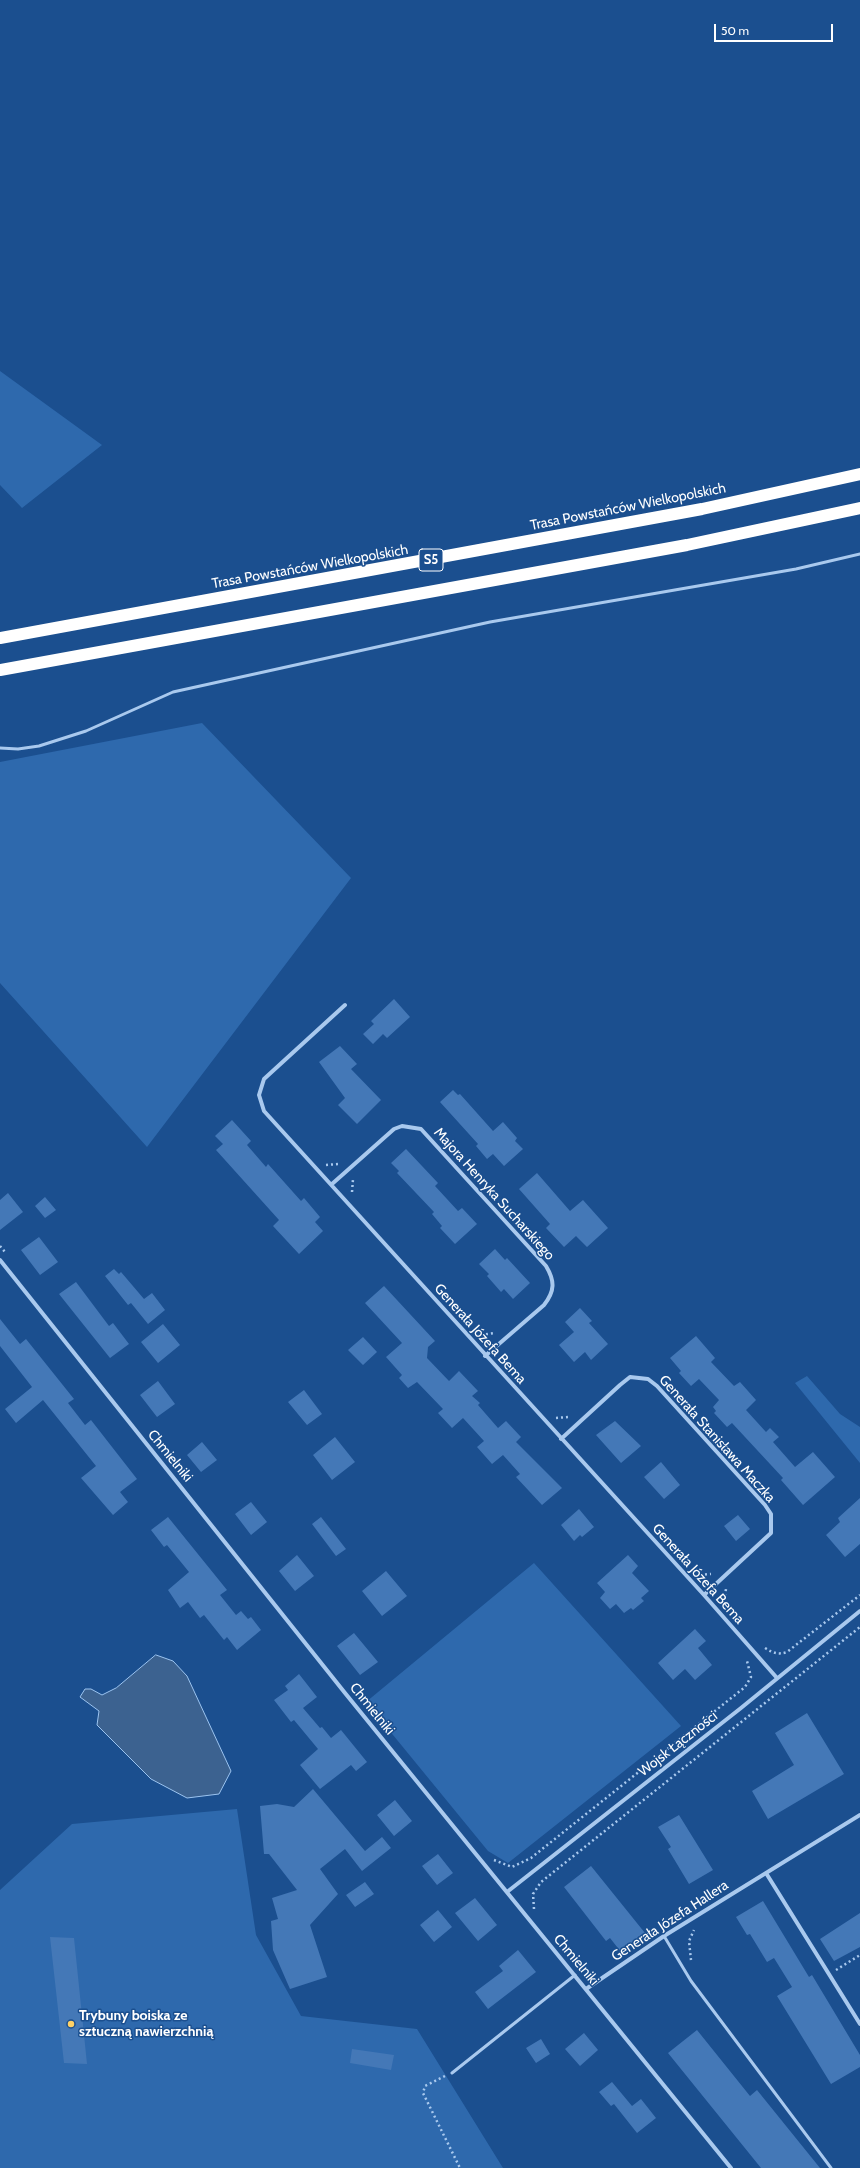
<!DOCTYPE html>
<html>
<head>
<meta charset="utf-8">
<style>
	body { margin:0 }
	#map { position:relative; width:860px; height:2168px; overflow:hidden; background:#1b4f8f; font-family:Cabin,sans-serif }
	canvas { display:block }
	.scale { position:absolute; left:714px; top:24px; width:119px; height:18px; box-sizing:border-box; border:2px solid #fff; border-top:0; padding-left:5px; font-size:12px; line-height:14px; white-space:nowrap; color:#fff; -webkit-text-stroke:3px #1b4f8f; paint-order:stroke }
</style>
</head>
<body>
<div id="map">
<canvas width="860" height="2168"></canvas>
<div class="scale">50 m</div>
</div>
<script>
const ctx = document.querySelector('canvas').getContext('2d');
ctx.lineJoin = 'round';
function paint(path, color) { ctx.fillStyle = color; ctx.fill(path, 'evenodd'); }
function stroke(path, color, width, dash) { ctx.strokeStyle = color; ctx.lineWidth = width; ctx.lineCap = dash ? 'butt' : 'round'; ctx.setLineDash(dash || []); ctx.stroke(path); }
function write(font, color, halo, rows, align = 'center') {
  ctx.font = font + ' Cabin,sans-serif'; ctx.lineWidth = 3; ctx.setLineDash([]); ctx.textBaseline = 'middle'; ctx.strokeStyle = halo; ctx.fillStyle = color; for (const [text, x, y, turn = 0] of rows) {
    ctx.save(); ctx.translate(x, y); ctx.rotate((+turn || 0) * Math.PI / 180); ctx.textAlign = isNaN(turn) ? turn : align; if (halo) ctx.strokeText(text, 0, 0); ctx.fillText(text, 0, 0); ctx.restore();
  }
}
paint(new Path2D(`
	M0,371L102,445L22,508L0,485Z
	M202,723L351,878L147,1147L0,983V762Z
	M807,1376L840,1414L860,1427V1463L795,1383Z
	M534,1563L681,1726L508,1863L488,1851L366,1702Z
	M237,1809L256,1935L301,2016L417,2029L503,2168H0V1890L72,1824Z`), '#2e69ad');
const water = new Path2D(`
	M156,1655L173,1661L187,1676L231,1771L219,1794L187,1798L151,1779L97,1725L99,1711L80,1697L85,1689H91L102,1695L116,1688Z`);
paint(water, '#3c6290');
stroke(water, '#9cc4f0', 1);
paint(new Path2D(`
	M394,999L410,1017L387,1038L383,1034L373,1044L363,1034L374,1024L371,1021Z
	M340,1046L357,1064L351,1069L381,1100L357,1124L338,1105L345,1098L319,1062Z
	M453,1090L458,1095L460,1094L493,1131L503,1122L517,1138L515,1141L523,1149L504,1166L493,1154L487,1159L476,1146L478,1144L440,1102Z
	M232,1120L251,1141L247,1145L266,1167L268,1164L301,1201L304,1198L320,1217L315,1222L323,1231L299,1254L273,1226L279,1220L216,1150L223,1144L215,1136Z
	M406,1149L438,1183L435,1186L458,1211L462,1208L477,1224L455,1244L440,1228L442,1226L432,1214L434,1212L397,1173L399,1171L391,1163Z
	M537,1173L570,1211L583,1200L608,1228L587,1247L576,1236L564,1247L546,1228L550,1224L519,1189Z
	M8,1193L23,1212L0,1230V1200Z
	M45,1197L56,1210L45,1218L35,1206Z
	M39,1237L58,1262L40,1275L21,1250Z
	M495,1249L505,1260L507,1258L530,1283L513,1299L504,1289L501,1292L487,1276L489,1274L479,1264Z
	M114,1269L119,1274L121,1272L144,1299L152,1293L165,1310L148,1324L131,1303L128,1305L105,1276Z
	M76,1282L109,1326L113,1323L129,1344L110,1358L59,1294Z
	M384,1286L435,1341L428,1347L427,1358L449,1381L459,1371L478,1391L472,1396L480,1403L478,1405L498,1428L506,1421L521,1437L516,1442L562,1488L542,1505L516,1477L520,1474L503,1455L492,1464L477,1447L484,1441L463,1418L452,1428L438,1413L443,1409L417,1382L408,1388L399,1378L402,1375L386,1357L402,1343L365,1303Z
	M580,1308L592,1321L589,1323L608,1344L591,1360L585,1352L574,1362L559,1345L574,1332L565,1322Z
	M0,1319L20,1344L26,1339L74,1399L68,1403L85,1425L91,1420L137,1479L120,1492L128,1502L113,1515L81,1478L96,1466L43,1400L16,1423L5,1409L32,1387L0,1346Z
	M163,1324L180,1345L158,1363L141,1342Z
	M696,1336L715,1358L711,1362L734,1386L740,1382L756,1400L746,1410L766,1432L770,1428L779,1437L773,1442L795,1467L813,1452L835,1477L803,1505L781,1480L783,1478L732,1423L727,1427L714,1413L716,1411L713,1407L719,1400L699,1379L691,1386L679,1373L681,1371L670,1358Z
	M363,1337L377,1352L363,1365L348,1350Z
	M158,1381L175,1404L157,1417L140,1395Z
	M304,1390L322,1414L307,1425L288,1402Z
	M615,1421L641,1446L621,1463L596,1435Z
	M335,1437L355,1462L332,1480L313,1455Z
	M202,1442L217,1460L201,1472L187,1455Z
	M661,1462L680,1485L664,1499L644,1477Z
	M860,1498V1544L845,1557L826,1535L840,1522L838,1518Z
	M251,1502L267,1522L251,1535L235,1514Z
	M579,1509L594,1527L582,1537L580,1535L574,1541L561,1525Z
	M738,1515L750,1529L736,1541L724,1526Z
	M168,1517L227,1590L220,1595L236,1615L241,1611L248,1619L251,1617L261,1630L237,1650L227,1637L224,1640L204,1615L200,1618L188,1602L180,1608L168,1590L189,1572L167,1545L164,1547L151,1530Z
	M321,1517L346,1549L336,1556L312,1524Z
	M297,1555L314,1576L295,1591L279,1571Z
	M628,1555L638,1566L632,1573L649,1591L641,1598L644,1601L633,1610L631,1608L624,1613L616,1604L610,1609L600,1598L605,1592L597,1583Z
	M386,1571L407,1596L382,1616L362,1591Z
	M695,1629L706,1641L698,1648L712,1665L695,1680L685,1669L673,1680L658,1663Z
	M354,1633L378,1662L360,1675L337,1646Z
	M299,1674L317,1697L303,1708L320,1728L322,1727L331,1738L341,1730L367,1762L356,1771L351,1765L320,1789L300,1765L318,1749L294,1720L291,1722L274,1700L288,1690L285,1686Z
	M807,1713L844,1774L768,1819L752,1791L794,1765L775,1733Z
	M313,1789L365,1851L382,1837L391,1848L362,1871L345,1849L320,1869L338,1894L310,1925L327,1977L290,1989L273,1950L271,1921L278,1919L272,1898L297,1890L269,1854H264L260,1806L277,1804L294,1807Z
	M395,1800L412,1821L394,1836L377,1815Z
	M679,1815L713,1870L689,1884L668,1849L671,1847L658,1827Z
	M438,1854L453,1873L437,1885L422,1866Z
	M591,1866L645,1933L621,1952L610,1938L606,1941L564,1887Z
	M365,1882L374,1894L355,1907L346,1895Z
	M475,1898L497,1925L478,1941L455,1913Z
	M763,1901L809,1977L812,1975L860,2055V2067L831,2084L777,1996L792,1987L774,1958L767,1962L750,1934L747,1935L736,1917Z
	M438,1910L452,1927L434,1942L420,1925Z
	M860,1913V1947L834,1961L820,1939Z
	M50,1937L74,1938L87,2064L64,2063Z
	M518,1950L536,1972L488,2009L475,1992L503,1971L499,1966Z
	M697,2030L750,2096L757,2090L820,2168H761L668,2053Z
	M584,2033L598,2050L580,2066L565,2049Z
	M541,2039L550,2054L536,2063L526,2048Z
	M352,2049L394,2055L391,2070L350,2063Z
	M612,2082L632,2106L641,2099L656,2118L637,2133L614,2104L611,2106L599,2092Z`), '#4478b7');
stroke(new Path2D(`
	M326,1165L339,1164
	M352,1192L353,1179
	M0,1246L5,1252
	M481,1335L495,1333
	M556,1418L569,1417
	M700,1575L711,1574
	M724,1601L726,1589
	M765,1648C773,1653 778,1655 787,1652L860,1595
	M494,1860L512,1867L531,1858L745,1687L751,1677L747,1661
	M534,1909L533,1894L541,1882L860,1627
	M691,1960L689,1941L694,1930
	M836,1970L860,1955
	M445,2076L425,2086L423,2093L460,2168`), '#a9c9ee', 2.5, [2, 3]);
stroke(new Path2D(`
	M0,748L18,749L39,746L86,731L173,692L490,622L796,569L860,554
	M664,1936L691,1981L831,2168
	M452,2073L575,1975`), '#a9c9ee', 3);
stroke(new Path2D(`
	M345,1005L264,1079L259,1095L264,1111L704,1595L777,1678
	M332,1184L394,1129L402,1126L421,1129L546,1266C555,1281 555,1291 544,1305L485,1356
	M0,1260L345,1693L731,2168
	M561,1439L620,1385L630,1377L648,1379L657,1386L765,1505L771,1514V1533L704,1595
	M766,1873L860,2024
	M507,1892L741,1708L860,1611
	M586,1989L664,1936L860,1815`), '#a9c9ee', 4);
stroke(new Path2D(`
	M0,638L702,509L860,474
	M0,670L687,545L860,508`), '#fff', 12);
for (const [x, y, r, color] of [
	[71,2024,4,"#ffd166"]
]) { const dot = new Path2D(); dot.arc(x, y, r, 0, 2 * Math.PI); ctx.fillStyle = color; ctx.fill(dot); stroke(dot, '#1b4f8f', 1.5); }
for (const [x, y, w] of [
	[431,560,24]
]) { const box = new Path2D(); box.roundRect(x - w / 2, y - 11, w, 22, 3); ctx.fillStyle = '#1b4f8f'; ctx.fill(box); stroke(box, '#fff', 1); }
write('bold 13px', '#fff', null, [
	["S5",431,560]
]);
write('14px', '#fff', '#1b4f8f', [
	["Trasa Powstańców Wielkopolskich",628,507,-11],
	["Trasa Powstańców Wielkopolskich",310,567,-10],
	["Majora Henryka Sucharskiego",494,1194,48],
	["Generała Józefa Bema",480,1334,48],
	["Generała Stanisława Maczka",717,1439,48],
	["Chmielniki",170,1456,51],
	["Generała Józefa Bema",698,1574,48],
	["Chmielniki",372,1709,51],
	["Wojsk Łączności",678,1744,-38],
	["Generała Józefa Hallera",670,1921,-33],
	["Chmielniki",576,1960,50]
]);
write('bold 14px', '#fff', '#1b4f8f', [
	["Trybuny boiska ze",79,2016],
	["sztuczną nawierzchnią",79,2032]
], 'left');
</script>
</body>
</html>
